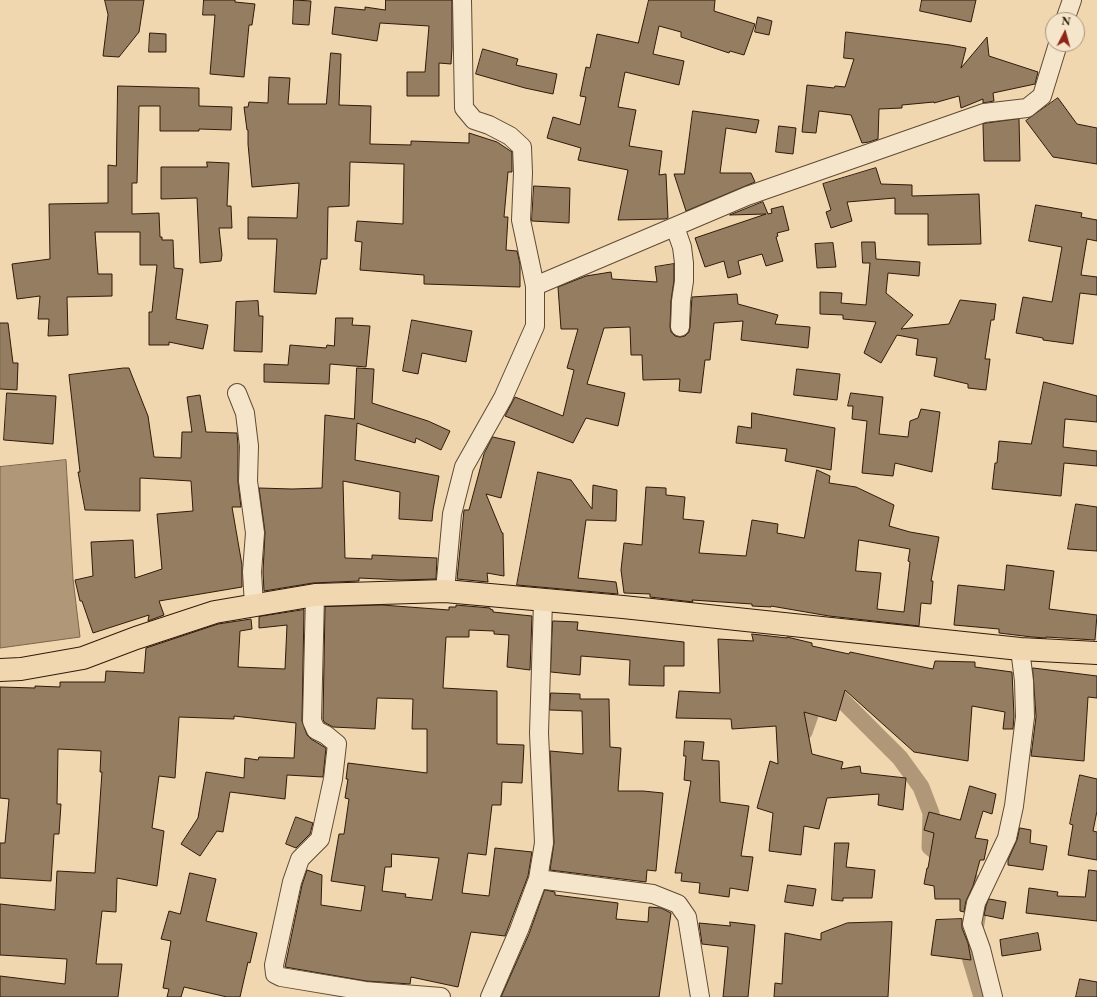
<!DOCTYPE html>
<html>
<head>
<meta charset="utf-8">
<style>
	body { margin:0 }
	#map { position:relative; width:1097px; height:997px; overflow:hidden; background:#f0d7af; font-family:"EB Garamond",serif }
	canvas { display:block }
	.north { position:absolute; left:1045px; top:12px; width:40px; height:40px; box-sizing:border-box; background:#f5e5cb; border:1px solid #a6947e; border-radius:50%; rotate:6deg; font-size:11px; font-weight:700; line-height:16px; text-align:center; color:#301b0b }
	.north::after { content:''; display:block; margin:auto; width:14px; height:18px; background:#8f2418; clip-path:polygon(50% 0,100% 100%,50% 72%,0 100%) }
</style>
</head>
<body>
<div id="map">
<canvas width="1097" height="997"></canvas>
<div class="north">N</div>
</div>
<script>
const ctx = document.querySelector('canvas').getContext('2d');
ctx.lineJoin = 'round';
function paint(path, color) { ctx.fillStyle = color; ctx.fill(path, 'evenodd'); }
function stroke(path, color, width, dash) { ctx.strokeStyle = color; ctx.lineWidth = width; ctx.lineCap = dash ? 'butt' : 'round'; ctx.setLineDash(dash || []); ctx.stroke(path); }
const water = new Path2D(`
	M66,460L73,579L80,637L0,648V467Z`);
paint(water, '#af9777');
stroke(water, '#7c654c', 1);
stroke(new Path2D(`
	M789,728L804,732L819,690L840,698L900,758L921,787L931,813L930,847L982,890L970,957L982,997`), '#af9777', 17);
const building = new Path2D(`
	M105,0H144L139,32L119,57L103,56L108,15Z
	M204,0H235V2L255,4L252,25H249L244,77L210,74L215,15H203Z
	M294,0L311,1L309,25L293,24Z
	M386,0H452V48L451,64L439,63V96H407V72H425L429,26L380,23L377,41L332,34L335,7L365,10V7L385,10Z
	M649,0H715L714,11L755,24L744,55L730,51L729,53L681,37V32L659,26L653,54L684,61L679,85L625,72L618,107L636,110L629,146L662,151L659,175L666,174L668,218L665,219L618,220L628,170L578,160L581,148L547,138L553,117L580,125L586,97L580,96L586,67L590,68L597,34L638,43Z
	M922,0H976L971,22L920,11Z
	M758,17L772,21L769,35L755,32Z
	M846,32L950,45L966,48L961,68L987,37L989,56L1038,72L1035,84L993,93L994,101L983,103V99L961,108L959,96L934,103V102L902,105V108L879,109L878,139L869,142L862,143L851,115L819,111L816,133L802,132L807,85L834,88L835,86L845,87L854,59L844,58Z
	M150,33L166,34V52H149Z
	M483,49L518,59L516,65L557,74L553,94L525,88L476,74Z
	M331,53L341,54L339,105L371,106L370,144L411,145V141L469,143V133L497,142L512,152V172H508L504,217H508L506,250L517,251L520,264V287L424,284V275L360,270L362,242L355,241L357,221L403,224L404,164L350,162L349,206L328,207L327,259H321L316,294L274,292L277,239H248V217L297,218L299,183L252,187L248,144V130H247L244,107H248L249,102L268,103L269,77L290,78L288,104H326Z
	M118,86L199,88V106L232,107L231,130L199,129V131H160V106H139L137,183H132V214L159,213L160,237H162V240H173L174,268L183,269L176,319L208,325L203,349L169,342V345H149V312H152L157,265H140V232H95L98,274H112V296L67,297L68,335L48,336L49,319H38L40,296L17,299L12,264L50,259L49,204L108,203V165L116,166Z
	M1058,98L1077,124L1097,128V164L1053,157L1026,121Z
	M693,111L759,120L756,133L726,128L720,173H751L755,182L686,211L674,174H684Z
	M1019,119L1020,161H984L983,124Z
	M779,126L796,128L793,154L776,152Z
	M207,162L229,163L227,206H231L232,228H219L222,255L221,261L200,263L197,198L161,199V167H207Z
	M876,168L881,184L912,185V196L979,194L981,244L928,245V214H895V198L847,202L852,221L831,228L826,212L831,210L823,184Z
	M534,186L570,188L569,223L532,221Z
	M763,202L768,214L772,213L771,209L783,206L789,230L777,233L778,236L776,237L783,261L766,266L762,254L738,261L741,274L728,278L724,261L705,267L695,238L766,214L730,215Z
	M1036,205L1082,213L1081,217L1097,220V241L1087,239L1081,275L1097,277V295L1080,293L1073,344L1043,340V338L1016,333L1023,297L1052,302L1062,247L1029,241Z
	M862,242H875L876,259L920,262L919,276L888,273L886,293L913,315L901,329L949,324L960,300L996,304L994,320H991L985,359H990L986,390L968,388V384L934,376L937,358L916,355L918,339L897,335L881,363L864,353L876,322L843,319V315L820,314V292L842,293L841,303L866,305L870,263H863Z
	M833,243L836,267L817,268L815,244Z
	M674,264V280L671,301L670,327L671,332L675,336L680,337L685,336L689,332L690,327L692,297L737,294L738,304L778,315L775,324L810,327L808,348L741,340L743,321L714,323L710,360H705L701,393L679,391L680,379L643,380L642,355H631L630,327L604,328L587,384L625,393L618,426L586,418L573,443L505,416L515,397L563,416L574,370L567,368L578,329H561L558,287L586,276L611,272L612,279L657,282L655,267Z
	M258,301L259,316H263L262,352L234,351L236,302Z
	M336,318H353L352,325L370,326L366,367L330,364L329,384L264,382V364L288,365L290,345L326,348L327,345L334,346Z
	M412,320L472,331L466,362L422,353L418,374L403,371Z
	M0,323H8L13,363H18L17,390L0,389Z
	M124,368H129L148,416L154,457L181,458L182,432H192L187,397L200,395L206,432L237,433L238,446V482L241,507H232L242,565V587L159,601L164,615L148,621L149,615L93,633L82,601H80L75,580L93,576L91,542L133,540L135,578L162,569L157,514L193,511L191,481L140,478V511L85,510L78,472H80L69,375Z
	M357,368L374,369L372,403L428,421L450,431L441,450L416,438L415,443L357,423L355,460L439,476L433,510L432,521L399,519L400,492L343,481L345,558L372,559V555L437,558L436,579L401,580L359,578V581L313,583L264,591L263,572L265,532L259,488L292,489L322,488L325,415L354,419Z
	M797,369L840,374L837,400L794,395Z
	M1044,382L1097,396V422L1065,419L1063,447L1097,451V466L1064,463L1061,496L992,489L995,463H997L999,441L1031,444Z
	M7,393L56,396L53,444L4,440Z
	M851,393L883,397L879,434L908,437L910,421L918,418L921,409L940,412L932,472L895,463L893,476L862,473L867,421L852,419L853,406H848Z
	M752,413L835,428L831,470L785,461L787,449L736,443L738,426L751,428Z
	M493,437L515,442L501,498L486,494L502,533H503L504,576L487,573L488,582L457,579L464,510H469L484,454Z
	M817,470L830,476L829,483L856,487L894,505L889,526L910,532L939,537L931,581H933L931,604L921,603L919,626L829,616L771,606V607L752,606V604L692,600L693,602L650,597V594L624,593L621,570L624,543L642,545L646,487L666,488V495L685,497L683,519L704,521L699,553L746,556L752,520L778,524L777,533L804,538ZM859,540L910,549L908,561L910,562L904,612L877,609L881,573L856,571Z
	M538,472L571,480L592,509L593,485L617,490L616,521L586,520L578,578L616,582L618,594L517,585Z
	M1076,504L1097,507V551L1068,549Z
	M1007,565L1054,571L1049,609L1097,615L1095,640L1046,637V638L1032,637L999,633V629L954,625L958,585L1004,590Z
	M382,605L449,610V607H456V605L490,608V609L493,610V612L532,616L530,670L507,667L509,635L494,634V631L469,630V637H446L443,688L497,691V744L524,745L522,783L502,782L501,805H492L486,855L468,853L462,893L489,896L495,848L532,852L528,876L505,936L471,932L458,987L411,977L410,984L366,981L285,967L302,885L307,870L322,875L321,905L361,911L365,886L331,881L339,834H344L349,799L345,798L348,779H346L348,763L427,773V729H412L413,699L377,698L375,729L333,727L324,722L323,719L325,607ZM392,854L439,858L432,900L405,897L406,894L382,891L385,867H391Z
	M304,610L302,721L307,735L311,739L326,748L323,777L287,775L285,799L230,792L223,832L217,831L200,856L181,844L198,818L206,772L244,778L245,758L258,760L259,757L294,758L296,723L234,716V719L179,717L175,778L159,776L152,828L164,831L157,886L117,878L116,912L102,911L96,964H122L118,997H0V976L65,984L67,959L0,955V904L55,910L57,871L95,873L102,772H100L101,751L58,749L57,804H61L59,834H54L51,881L0,878V843H5L9,799L0,798V687L35,688V686L60,687V682H105L106,671L144,673L146,648L218,624L251,619L252,629L240,631L238,667L285,669L287,625L259,628V617Z
	M553,621L578,622L577,630L684,642V666H664V686L629,685L630,660L581,656L580,675L551,672Z
	M752,634L787,638V637L812,643V646L849,654L850,652L933,669L935,661L975,662V667L1012,672L1014,716L1013,729H1003L1005,712L972,706L968,761L914,752L845,690L836,721L804,712L812,754L843,762L841,769L860,766L861,773L906,778L903,810L878,805L879,794L827,798L819,829L804,826L801,855L769,851L773,813L757,808L770,761L778,764L776,726L732,729L731,719L676,718L679,691L720,693L718,639L753,641Z
	M1033,668L1097,676V698L1088,697L1084,761L1031,756L1036,717Z
	M551,693L580,694V699H609L610,747L621,748L618,791H643L663,793L656,871L647,870L646,882L550,870L554,843L550,751L583,754L582,711L550,710Z
	M685,741L704,742L702,760L719,761L720,802L749,806L741,856L753,857L748,891L730,888L729,897L699,893L700,883L681,881L682,873H675L691,781L684,780L686,756H684Z
	M1080,775L1097,779V811L1093,831L1097,832V860L1068,855L1073,825L1070,824Z
	M970,786L996,794L992,814L983,811L975,838L988,840L984,860H980L973,886L966,901L964,912L960,911V899H935L934,886L924,884L927,868H928L934,833L924,830L929,812L960,820Z
	M296,817L313,823L310,834L296,848L286,844Z
	M1020,828L1031,830L1030,843L1047,846L1043,870L1008,865V860L1017,840Z
	M835,843H849L846,867L875,870L872,898H843V901L832,900Z
	M1089,870L1097,871V921L1026,913L1029,888L1058,892L1057,896L1085,897Z
	M190,873L216,879L206,921L257,933L250,963L248,962L240,997H227L184,987L181,997H167L169,989L163,988L171,941L161,939L169,911L180,914Z
	M788,885L816,889L813,906L785,902Z
	M545,890L555,892V895L618,903L616,919L648,922L649,907L661,908L671,913L659,997H501L529,934Z
	M989,899L1006,902L1003,919L984,915L986,906Z
	M962,919V928L968,943L971,960L931,955L936,920Z
	M730,922L755,925L748,997H723L728,947L702,944L699,923L730,926Z
	M892,922L888,997H774L775,983L782,984L785,933L821,940V933L847,923Z
	M1038,933L1041,950L1002,956L1000,940Z
	M1080,979L1097,982V997H1076Z`);
paint(building, '#947d60');
stroke(building, '#301b0b', 1);
const minor = new Path2D(`
	M1065,20L1072,0
	M675,227L682,247L684,263V281L681,301L680,327
	M535,286L747,196L984,113L1027,108L1042,96L1058,44
	M237,393L245,413L249,446L248,481L255,533L252,572L254,605
	M445,591L452,514L464,467L503,398L535,326V286L521,220L523,173L522,147L510,136L489,125L474,120L464,108L462,0
	M315,595L312,721L316,730L326,735L337,744L333,779L320,839L300,859L292,882L274,965L275,974L281,977L365,991L441,997
	M538,879L653,894L678,904L687,917L700,997
	M490,997L519,930L538,879L544,843L539,733L543,601
	M993,997L981,949L972,924L976,903L1007,838L1014,806L1025,717L1024,681L1020,649`);
const highway = new Path2D(`
	M0,670L21,669L83,658L136,638L215,612L315,595L445,591L623,607L1020,649L1097,653`);
stroke(minor, '#604a34', 20);
stroke(highway, '#301b0b', 24);
stroke(minor, '#f5e5cb', 18);
stroke(highway, '#f0d7af', 22);
</script>
</body>
</html>
